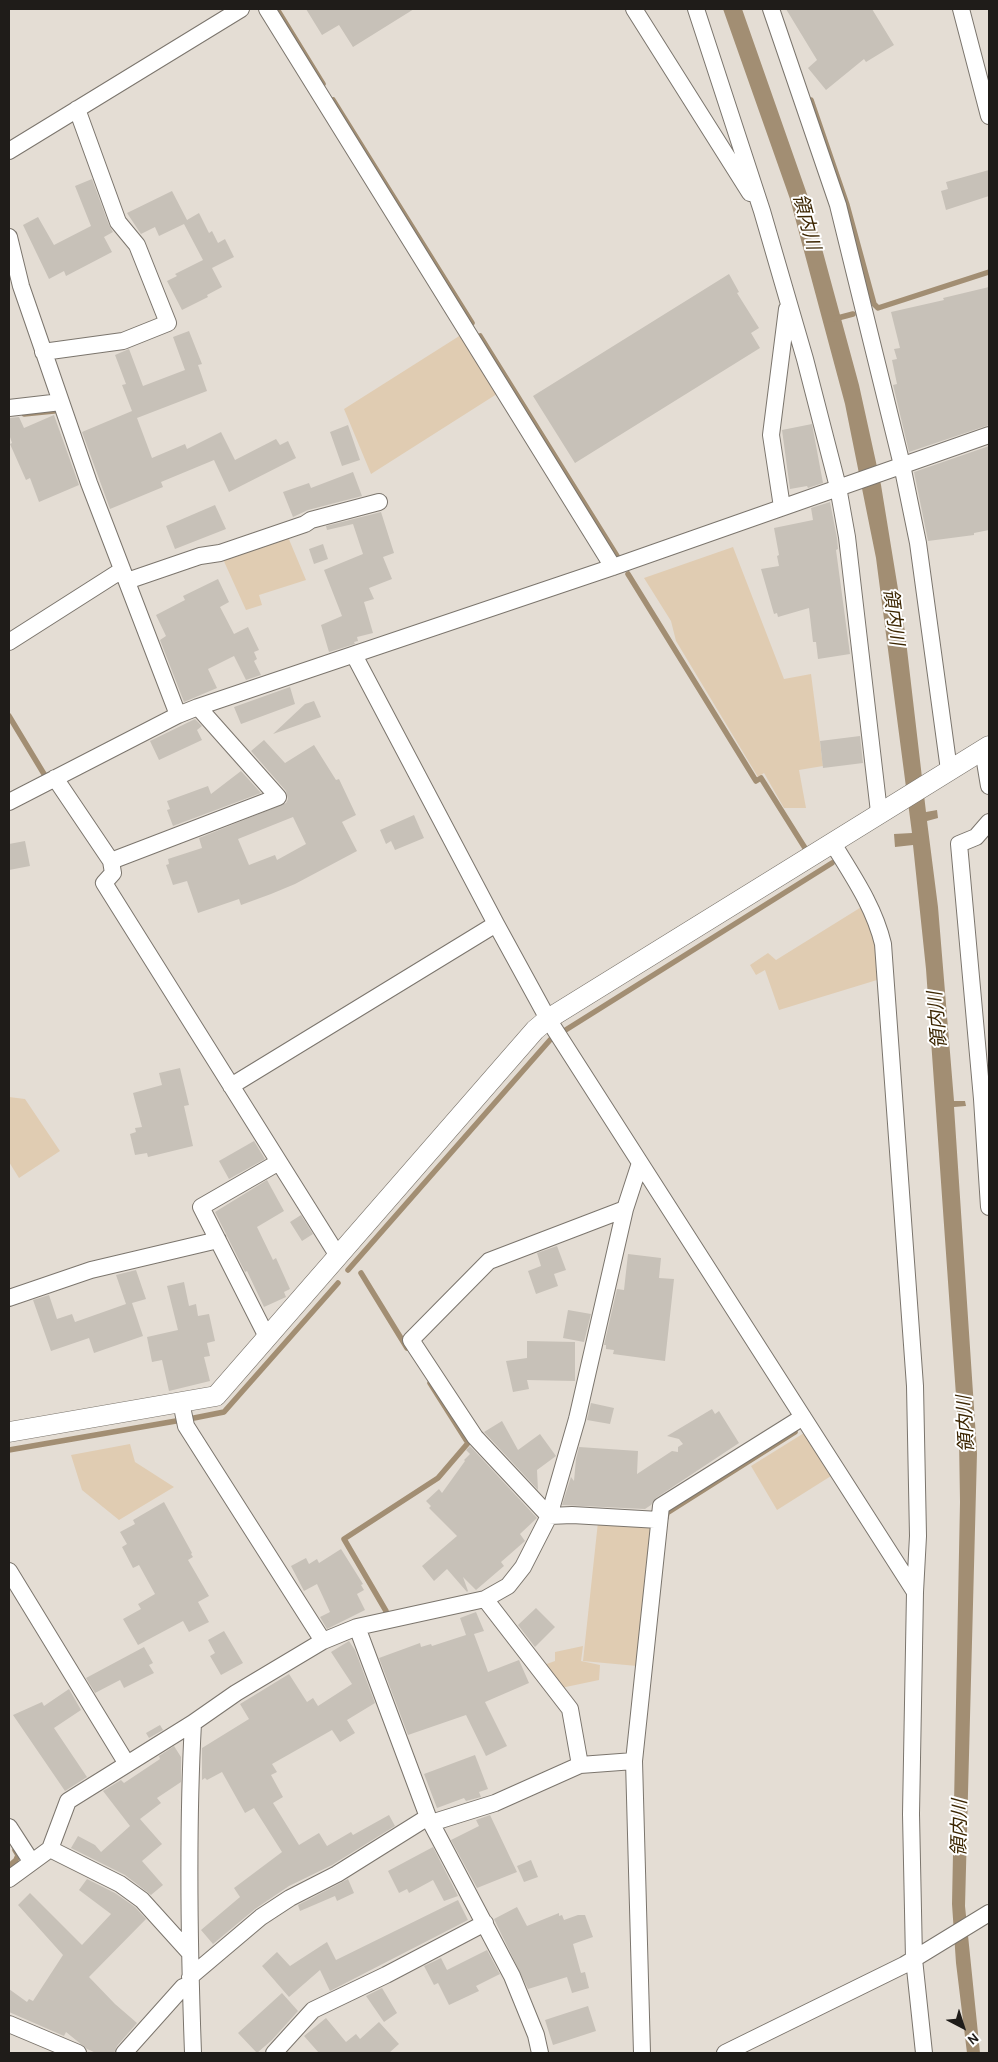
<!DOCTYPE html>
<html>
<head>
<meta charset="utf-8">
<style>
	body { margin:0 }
	#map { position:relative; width:998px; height:2062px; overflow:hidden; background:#e4ddd4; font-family:Karla,sans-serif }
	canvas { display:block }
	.frame { position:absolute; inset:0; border:10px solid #1f1c19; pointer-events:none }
	.north { position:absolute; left:938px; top:2002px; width:50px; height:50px; -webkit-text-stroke:4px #fff; paint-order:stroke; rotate:140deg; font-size:14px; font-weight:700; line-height:20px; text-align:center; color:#1f1c19 }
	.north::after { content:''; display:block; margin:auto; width:18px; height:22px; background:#1f1c19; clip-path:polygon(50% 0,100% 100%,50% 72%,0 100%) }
</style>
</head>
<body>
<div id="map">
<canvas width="998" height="2062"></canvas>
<div class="frame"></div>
<div class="north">N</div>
</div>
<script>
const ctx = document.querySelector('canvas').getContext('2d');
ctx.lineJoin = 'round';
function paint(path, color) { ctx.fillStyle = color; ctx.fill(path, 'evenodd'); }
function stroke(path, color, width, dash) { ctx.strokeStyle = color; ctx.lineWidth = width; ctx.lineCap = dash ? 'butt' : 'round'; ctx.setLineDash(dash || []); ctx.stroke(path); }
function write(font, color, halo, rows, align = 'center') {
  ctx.font = font + ' Karla,"Noto Sans JP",sans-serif'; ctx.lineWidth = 4; ctx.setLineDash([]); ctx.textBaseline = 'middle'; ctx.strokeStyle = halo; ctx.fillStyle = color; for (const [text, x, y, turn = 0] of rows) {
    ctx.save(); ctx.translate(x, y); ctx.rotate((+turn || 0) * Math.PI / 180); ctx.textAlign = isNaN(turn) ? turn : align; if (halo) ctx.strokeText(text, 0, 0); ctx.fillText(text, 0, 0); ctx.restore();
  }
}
paint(new Path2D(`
	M464,333L500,392L371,474L344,409Z
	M288,537L306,580L259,595L262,605L246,610L222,557Z
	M733,547L784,679L811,674L823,766L799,770L806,808H784L764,773L758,777L676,641L671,621L644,578Z
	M863,906L876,943L877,980L779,1010L765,970L756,975L750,965L768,953L776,960Z
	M9,1097L25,1099L60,1151L19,1178L9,1162Z
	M804,1433L831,1476L777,1510L751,1466Z
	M130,1444L135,1462L174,1487L119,1520L82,1490L71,1455Z
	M598,1522L648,1524L652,1528L637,1666L583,1661Z
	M583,1646L581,1661L600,1665L599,1680L561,1688L544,1665L555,1661V1652Z`), '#e0ccb2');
paint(new Path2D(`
	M723,9H742L808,197L859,385L881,485L905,632L926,812L937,810L938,818L927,821L938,907L954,1101H965L966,1106L954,1107L977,1453L965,1906L980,2053H967L956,1963L952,1904L960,1502L959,1438L926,969L913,845L895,847L894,834L912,833L876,558L845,404L790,199Z`), '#a28e73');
stroke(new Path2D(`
	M277,9L323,84
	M333,100L472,323
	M811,100L847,205L874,304L878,308L989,272
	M834,319L853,314
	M480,336L617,556
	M24,414L54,411
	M628,574L756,781L761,778L805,848
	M9,716L44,774
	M564,1031L832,863
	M348,1270L550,1040
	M361,1273L407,1348
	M194,1418L224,1412L338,1283
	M9,1450L176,1421
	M666,1518L667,1513L795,1432
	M386,1611L344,1539L438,1478L468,1443L430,1383
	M9,1866L16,1860L18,1855L15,1850`), '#a28e73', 5.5);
paint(new Path2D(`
	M306,9H414L353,47L339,25L322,35Z
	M786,9H872L894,45L866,62L864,59L826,90L808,68L817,60Z
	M989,170V196L946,210L941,191L948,189L946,182Z
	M92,179L109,225L113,232L104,237L112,252L66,276L64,271L49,279L23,225L38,217L54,245L91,226L75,186Z
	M172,191L187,220L199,213L209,233L212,231L218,243L225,239L234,257L212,268L222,287L207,295L208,297L182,310L167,281L177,276L175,274L203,260L184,224L159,236L155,227L141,234L127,213Z
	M729,274L739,292L737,293L759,328L751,333L760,348L575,463L533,396Z
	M989,287V425L909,452L893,385L897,384L892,360L897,359L894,349L900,348L891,312L944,300L943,298Z
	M189,331L202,364L198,365L207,391L137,418L152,458L185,444L187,449L221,432L235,460L276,439L280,445L288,441L296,458L229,492L214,460L161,482L163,487L110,509L82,432L132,411L122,385L126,384L115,355L129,349L143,386L185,370L173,337Z
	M54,415L79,485L39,502L30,478L26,480L10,444L12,443L9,434V418L19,417L24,428Z
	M812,424L823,483L808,488L807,486L790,489L782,430Z
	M348,425L360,460L342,466L330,432Z
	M989,446V530L974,533V535L928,541L914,472Z
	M353,472L362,496L308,510L293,517L283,492L309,483L311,488Z
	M830,502L837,538L838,549L836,550L850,654L818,659L816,642H813L809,608L778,617L777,613L774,614L761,569L779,566L777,556L779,555L774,528L813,520L811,508Z
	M215,505L226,529L175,549L166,526Z
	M381,512L394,553L383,557L392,579L369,588L374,599L364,602L373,633L357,637L358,641L354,642L355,644L329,652L321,625L342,616L324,570L363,554L353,524L327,530L326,526Z
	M323,544L328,559L314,564L309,549Z
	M218,579L229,602L220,607L234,634L248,627L259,650L254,652L257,659L254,661L261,675L246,680L234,656L208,669L217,688L184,702L160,640L166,636L156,615L185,600L183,596Z
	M290,687L295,704L241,724L234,707Z
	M314,701L321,717L273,734L305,704Z
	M195,719L202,726L197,730L202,740L159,760L150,741Z
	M860,736L863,763L823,768L820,741Z
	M264,740L285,763L314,745L336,780L339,779L356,815L342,822L357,851L295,884L271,894L241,905L239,899L198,913L187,881L173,885L166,865L169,864L168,859L202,848L199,838L286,803L288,799L286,791L251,751ZM293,817L306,844L277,860L275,855L249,865L238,839Z
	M241,771L261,793L173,826L167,810L170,809L167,801L208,786L211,794Z
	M414,815L424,838L395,850L391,841L386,844L380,830Z
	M25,841L30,866L9,870V844Z
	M180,1068L189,1105L184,1106L193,1146L148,1157L147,1153L135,1155L130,1134L136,1132L135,1128L142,1127L133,1093L162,1085L159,1073Z
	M254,1141L265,1159L229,1179L219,1161Z
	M267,1180L284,1211L257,1227L273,1260L276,1258L290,1289L284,1292L286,1297L264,1307L247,1271L245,1272L215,1212Z
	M301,1215L313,1234L302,1241L290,1222Z
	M557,1246L566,1270L554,1274L558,1286L536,1294L528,1271L541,1266L537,1253Z
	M628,1254L661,1258L659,1278L674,1279L665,1361L613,1354L614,1350L606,1349V1345H604L617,1289L624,1290Z
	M136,1270L146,1299L132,1303L143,1336L94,1353L89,1338L51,1351L33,1300L49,1295L57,1319L72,1314L75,1322L126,1304L116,1275Z
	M184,1282L189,1306L196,1304L198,1316L209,1314L215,1341L207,1343L210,1356L204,1357L210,1381L169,1391L162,1360L152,1362L147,1337L178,1330L167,1286Z
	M568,1310L591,1314L584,1342L563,1338Z
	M527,1341L575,1342V1381L527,1380L529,1389L513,1392L506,1361L527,1358Z
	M591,1403L614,1408L610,1424L587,1420Z
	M712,1409L715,1414L719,1411L739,1443L656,1498L651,1505L645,1509L562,1505L571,1477L574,1481L576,1459L579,1447L638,1451L637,1474L672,1451L678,1452V1447L683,1444L679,1439L667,1436Z
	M502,1421L518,1450L540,1434L556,1456L537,1470L538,1490L484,1432Z
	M470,1446L537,1518L520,1534L525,1541L501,1562L504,1566L476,1590L463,1577L468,1591L467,1592L447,1569L434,1581L422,1566L457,1536L429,1508L431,1506L426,1501L439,1489L442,1493L465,1461L464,1460L470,1454L466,1450Z
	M164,1502L192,1553L191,1554L193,1557L188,1560L209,1596L198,1602L209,1622L189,1632L183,1621L138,1645L123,1619L141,1609L138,1604L155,1594L139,1565L133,1568L122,1547L127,1544L120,1532L135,1524L133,1520Z
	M341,1549L363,1584L361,1585L364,1590L357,1594L365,1610L327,1629L320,1617L330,1612L317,1584L304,1591L291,1566L306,1558L309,1564L317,1559L319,1563Z
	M536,1608L555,1627L535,1647L518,1625Z
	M476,1612L484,1631L474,1634L488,1672L519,1660L529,1683L485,1702L507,1746L486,1756L466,1715L408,1735L379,1658L420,1643L421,1647L431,1644L432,1646L466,1635L460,1618Z
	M224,1631L243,1663L221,1675L210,1656L215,1653L208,1640Z
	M349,1641L355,1650L375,1703L347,1720L355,1733L340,1742L332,1730L272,1764L277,1772L271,1775L283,1797L273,1803L299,1845L319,1833L327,1846L351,1832L353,1835L389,1815L395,1826L332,1865L289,1886L255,1909L213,1944L201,1930L240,1897L234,1888L282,1852L254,1808L245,1813L222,1772L207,1780L205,1778L202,1780V1748L249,1719L240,1704L289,1674L307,1702L313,1698L318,1706L352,1684L331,1652Z
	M144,1647L153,1663L149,1665L154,1673L124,1688L120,1680L95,1693L86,1678Z
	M69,1689L81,1710L54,1728L87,1777L65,1791L13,1715L42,1702L44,1706Z
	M160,1725L163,1730L149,1738L146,1733Z
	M174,1746L181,1757V1782L157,1798L161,1803L140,1819L162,1844L142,1861L163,1885L151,1895L125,1875L71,1848L78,1836L95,1845L101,1852L130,1826L103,1791L121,1780L124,1783L160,1759L159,1756Z
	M475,1755L488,1789L479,1792L481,1797L466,1801L464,1798L437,1808L424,1774Z
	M490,1815L517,1872L477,1888L451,1840L479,1826L476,1820Z
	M433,1847L458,1896L444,1901L433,1880L409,1893L407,1889L399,1893L388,1871Z
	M531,1860L538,1877L524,1882L517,1866Z
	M87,1879L115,1893L135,1907L146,1919L89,1977L115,2004L137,2023L117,2046L114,2053H96L87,2049L66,2032L64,2036L9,2012V1989L27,2002L29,1999L33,2001L63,1955L18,1905L30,1893L82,1945L111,1914L79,1890Z
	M348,1879L354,1893L337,1901L335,1896L300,1911L298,1905Z
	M458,1900L468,1920L330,1991L320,1970L289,1997L262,1966L277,1952L290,1966L327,1942L336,1960Z
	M517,1907L527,1926L559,1913V1916L562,1915L564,1920L578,1915H585L593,1937L573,1944L581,1973L585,1972L589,1988L572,1993L567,1977L528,1989L494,1919Z
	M487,1950L500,1974L476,1986L479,1991L449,2005L438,1983L434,1985L424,1966L441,1958L447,1970Z
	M382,1988L397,2013L384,2022L366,1996Z
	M282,1993L298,2011L272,2040L257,2053L238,2033Z
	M588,2006L596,2031L553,2045L545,2020Z
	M326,2018L346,2042L356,2034L360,2039L379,2022L399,2044L389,2053H319L304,2036Z`), '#c7c1b8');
const minor = new Path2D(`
	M267,9L613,567
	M634,9L750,193
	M696,9L762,211L805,359L838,487L847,537L879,812
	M771,9L838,205L902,465L918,543L949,770
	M961,9L989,116
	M9,151L241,9
	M9,237L21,286L89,483L178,715
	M43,352L123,341L168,323L137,245L118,222L77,109
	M9,408L61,402
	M782,507L771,435L787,309
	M127,581L200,556L220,553L305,524L311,520L379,502
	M9,642L122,570
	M354,655L496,924L548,1019L915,1592
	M983,750L989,786
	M55,778L111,861L113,873L104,883L338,1256
	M9,802L178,715L198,707L613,567L989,435
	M989,822L976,837L959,844L982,1099L989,1207
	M832,842C852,875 874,906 883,944L915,1386L918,1536L915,1592L911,1814L914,1959L924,2053
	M111,861L278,797L198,707
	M231,1086L496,924
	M625,1209L489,1261L411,1340L475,1437L549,1516L572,1515L659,1520
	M9,1298L91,1270L218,1240
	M267,1337L201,1207L279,1162
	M181,1402L186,1426L323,1641
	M9,1571L127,1764
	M485,1599L570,1709L580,1765
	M357,1627L428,1817L512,1976L536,2035L540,2053
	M431,1823L495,1803L580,1765L634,1761
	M9,1827L31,1861
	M50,1849L68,1801L193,1723
	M9,1879L50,1849L120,1884L142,1900L189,1952
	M190,1977L261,1917L290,1898L337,1874L428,1817
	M9,2024L78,2053
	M124,2053L183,1987L190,1984
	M193,2053C189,1943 187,1833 193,1723L236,1693L323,1641L357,1627L485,1599L508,1586L523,1567L549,1516L577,1419L625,1209L640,1163
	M274,2053L313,2010L386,1975L485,1923
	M642,2053L634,1761L661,1506L803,1417
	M725,2053L904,1965L989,1913`);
const tertiary = new Path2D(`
	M9,1432L216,1396L535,1030L548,1019L989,746`);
stroke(minor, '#7b756d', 18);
stroke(tertiary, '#7b756d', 21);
stroke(minor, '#fff', 16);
stroke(tertiary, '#fff', 20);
write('italic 19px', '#3b2500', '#fff', [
	["領内川",806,222,75],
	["領内川",893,617,83],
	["領内川",938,1020,-95],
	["領内川",966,1424,-93],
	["領内川",960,1828,-89]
]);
</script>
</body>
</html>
